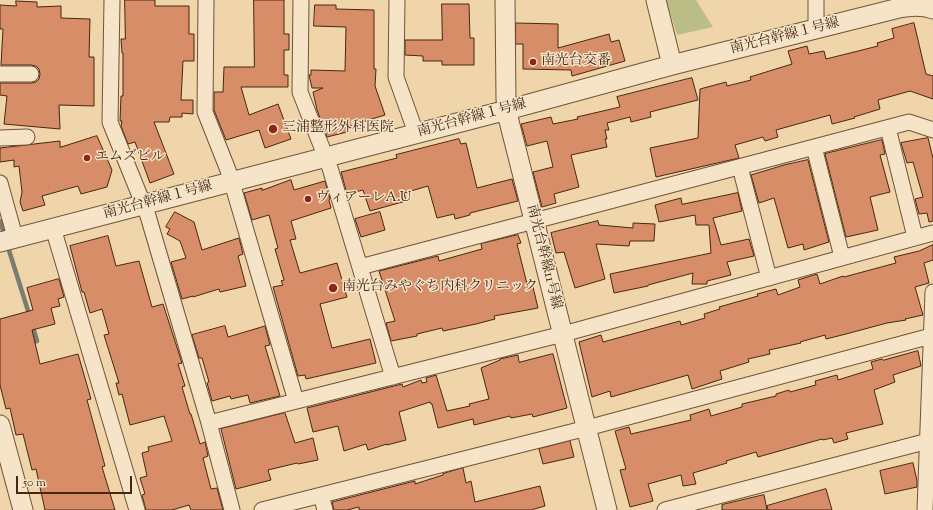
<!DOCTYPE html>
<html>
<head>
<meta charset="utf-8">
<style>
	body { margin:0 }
	#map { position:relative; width:933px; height:510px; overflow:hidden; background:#f0d5aa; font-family:"Sorts Mill Goudy",serif }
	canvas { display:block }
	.scale { position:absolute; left:16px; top:476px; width:116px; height:18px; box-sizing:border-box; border:2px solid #472612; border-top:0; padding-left:5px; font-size:12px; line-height:14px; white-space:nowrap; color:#472612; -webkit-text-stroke:3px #f5e4c8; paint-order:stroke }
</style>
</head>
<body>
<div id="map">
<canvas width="933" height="510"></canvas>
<div class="scale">50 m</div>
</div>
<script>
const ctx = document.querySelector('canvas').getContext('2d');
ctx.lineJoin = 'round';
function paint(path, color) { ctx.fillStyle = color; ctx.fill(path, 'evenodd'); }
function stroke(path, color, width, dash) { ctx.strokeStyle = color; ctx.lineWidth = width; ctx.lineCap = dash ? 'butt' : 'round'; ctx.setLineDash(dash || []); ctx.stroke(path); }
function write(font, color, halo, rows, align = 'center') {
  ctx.font = font + ' "Sorts Mill Goudy","Noto Serif JP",serif'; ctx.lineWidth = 3; ctx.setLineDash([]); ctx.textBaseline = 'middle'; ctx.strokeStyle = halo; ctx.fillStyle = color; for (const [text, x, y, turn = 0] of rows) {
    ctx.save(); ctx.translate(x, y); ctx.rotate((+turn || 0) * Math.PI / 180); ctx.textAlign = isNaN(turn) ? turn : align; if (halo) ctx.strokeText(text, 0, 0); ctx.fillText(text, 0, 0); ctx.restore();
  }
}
paint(new Path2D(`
	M666,0H696L713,27L677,35Z`), '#bbbd87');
stroke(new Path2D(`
	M0,221L5,237
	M7,244L30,317
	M29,343L37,341L32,324`), '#797e70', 4.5);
const building = new Path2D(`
	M125,0H155V6H189V34H194V61H183L181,100H193V114L182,113V117H170L169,122H154L174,174L150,183L135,142L128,144L121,126L122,121H120L121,96H123V53H122L121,39H125Z
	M254,0H284V34H289V50H284V75H288V87H241L249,115L278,104L291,139L265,148L259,130L226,140L214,110V92H223L224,67H254Z
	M16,1L37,2V7L61,6V18L90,19L89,57H94V106L59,105L60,129L4,124L7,96L0,95V83H31L36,82L39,79L40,74L39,69L36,66L31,65H1L3,29H0V5L16,6Z
	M442,4H469L470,38H474V65H442V61H423V56L405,55V40H442Z
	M315,5H336V9L374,10V69H376L375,86L385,115L346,127L347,132L327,137L317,110L313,92L323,88H312L309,75H311V70L345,71L346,27L314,26Z
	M516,23L558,24V48L609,34L611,42L619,40L625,61L572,76L571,70L523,69V44H516Z
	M914,23L926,74L933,76V99L910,91L878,100L880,109L854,117L855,118L832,124L830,115L776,130L778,137L765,141L763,137L735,145L739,158L656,177L650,148L698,138L700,89L726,82L727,86L751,80L750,77L792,64L788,51L807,46L809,54L824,51L826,59L878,46L877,43L894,38L892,29Z
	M692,78L698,100L650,112L651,117L631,122L630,117L607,123L609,130H605L607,139H605L607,147L571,155L579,187L554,194L556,203L542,207L533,172L553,167L547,141L527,146L521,124L551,117L553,124L578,119L577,117L620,107L617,97Z
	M97,136L112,170L107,187L81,194L78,186L42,196L45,205L23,211L20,202L22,192L19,166L14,167V160L0,162V148L60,141V147Z
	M928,138L933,158V221L929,222L927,213L919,214L915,199L923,197L913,162L907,163L901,143Z
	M459,139L461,144L466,143L477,188L512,179L518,201L470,213V215L455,219L454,214L437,218L428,186L404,193L406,201L370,211L363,190L347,194L341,172L397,158L396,155Z
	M882,140L885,154L880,155L890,192L870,197L878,230L846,237L825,154Z
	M808,160L829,242L804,250L803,244L788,248L774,198L759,203L751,175L784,165Z
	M291,180L294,190L325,181L330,199L329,200L331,208L291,221L296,239L290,240L300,273L337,263L347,297L320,304L332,348L370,339L376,363L306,379L305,375L298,376L273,287L283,285L281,281L284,280L275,249L278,248L269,215L252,220L244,193L262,188V190Z
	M738,193L742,211L713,218L721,245L749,239L754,256L727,262L731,275L707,281V284H692L693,273L648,285V286L614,293L610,274L711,253L709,225H696L695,215L659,222L655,205L681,198L682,204Z
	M175,212L194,222L202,250L239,238L243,254L238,256L246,286L220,292L219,289L193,297V296L182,299L171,262L186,258L180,241L167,234L170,229L166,227Z
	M380,212L385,230L361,237L355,219Z
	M598,221L599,225L633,228V223L655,224L654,241H630L629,246L596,244L605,279L575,288L564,252L556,253L551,233Z
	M518,235L521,243L517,244L528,288L533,287L538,308L494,316L495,319L476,324L443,331L442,328L417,334V336L391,341L386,323L395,321L379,271L438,256L439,261L482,249L481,244Z
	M108,236L116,266L139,261L152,307L163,304L182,363L178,364L185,386L182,387L190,414H191L200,444L205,442L208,456L203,458L211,489L217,488L223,510H191L189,505L172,510H146L142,495L145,494L140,478L147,476L142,453L149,451L148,447L172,441L164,416L130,425L122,394L119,395L116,383H119L104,335L109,334L102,309L90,313L84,292H82L70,246Z
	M933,245V260L924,263L929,283L915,287L923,315L905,319L906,320L887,323L846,334L826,339L825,335L800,342L801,343L769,350L770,354L748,359L749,362L720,371L722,379L692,389L688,375L611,397L610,391L592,397L579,342L601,335L603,342L680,321L681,325L705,318L704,314L720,309L719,307L758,296L757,294L776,289L778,295L800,287L798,280L817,274L820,284L843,276L844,277L896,263L894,257L919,251Z
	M59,279L64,297L58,299L60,306L51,308L55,324L32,330L40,364L78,354L91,399L87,400L105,466L102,467L115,510H45L36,469L32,470L23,434L16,435L10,408L6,409L0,385V319L33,310L27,288Z
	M225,326L228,337L265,326L270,345L265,346L280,396L250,403L248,395L231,399L230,396L212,401L207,383L209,382L202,358H199L192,335Z
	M918,351L921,366L893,375L895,382L874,390L883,424L846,433L848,439L834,443L832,438L823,440L822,439L758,457L756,452L726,461L727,463L693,473L696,484L683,486L681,475L648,484L653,501L630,507L620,470L626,469L615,431L629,427L631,434L691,420L690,415L709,409L711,416L742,407V404L776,396V394L789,390L790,392L816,385L815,381L837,375L838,380L873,369L871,362L882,359L883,360Z
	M553,354L567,408L533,417L532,414L511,418L510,416L474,425L473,419L438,428L432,404H431L430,402L399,412L406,440L387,445V444L368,450L366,444L344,451L338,426L313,432L307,408L402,384L403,387L421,380L422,383L427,382L426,378L436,375L447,411L470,406L469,404L489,399L481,368L500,360V359L518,355L519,362Z
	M285,413L295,443L313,438L318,460L298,464L297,463L268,470L271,480L236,489L221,429Z
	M570,441L574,457L543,464L539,449Z
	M913,463L917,481V487L885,494L880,471Z
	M463,468L466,483L471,481L475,502L540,486L545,506L531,510H359V507L347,510H334L332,502L415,481V484L443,475V474Z
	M826,489L832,510H768L767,506Z
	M764,495L767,510H722V505Z`);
paint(building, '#d88d69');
stroke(building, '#472612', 1);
const minor = new Path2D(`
	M112,0L110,122L148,216L209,423L232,510
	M206,0L205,112L228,170L235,193L296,401
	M301,0L300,92L330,168L393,377
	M397,0L396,77L416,133
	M816,29V0
	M0,74H31
	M888,128L915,237
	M0,138L27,137
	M814,147L842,257
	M740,167L769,278
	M0,183L15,237
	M53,228L137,510
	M360,267L909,122L933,130
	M209,423L563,334L933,233
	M321,495L325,510
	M262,510L587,428L931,336
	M665,510L928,441
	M925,510L933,292`);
const tertiary = new Path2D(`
	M505,0L506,99L509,121L607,510
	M656,0L672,65
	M0,242L507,110L672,65L899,8C910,6 922,5 933,9
	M0,425L23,510`);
stroke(minor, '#715238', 17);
stroke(tertiary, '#715238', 21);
stroke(minor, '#f5e4c8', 15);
stroke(tertiary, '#f5e4c8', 19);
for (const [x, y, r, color] of [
	[533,62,4,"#8f2418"],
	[273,129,5,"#8f2418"],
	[87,158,4,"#8f2418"],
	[308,199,4,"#8f2418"],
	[333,288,5,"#8f2418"]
]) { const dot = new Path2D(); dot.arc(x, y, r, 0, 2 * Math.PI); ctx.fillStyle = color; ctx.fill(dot); stroke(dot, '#f5e4c8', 1.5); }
write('14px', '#472612', '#f5e4c8', [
	["南光台幹線１号線",785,37,-14],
	["南光台幹線１号線",472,119,-15],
	["南光台幹線１号線",158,201,-15],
	["南光台幹線11号線",543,257,76]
]);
write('14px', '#472612', '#f5e4c8', [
	["南光台交番",541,62],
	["三浦整形外科医院",282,129],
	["エムズビル",95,158],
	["ヴィアーレA.U",316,199],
	["南光台みやぐち内科クリニック",342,288]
], 'left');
</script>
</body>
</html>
